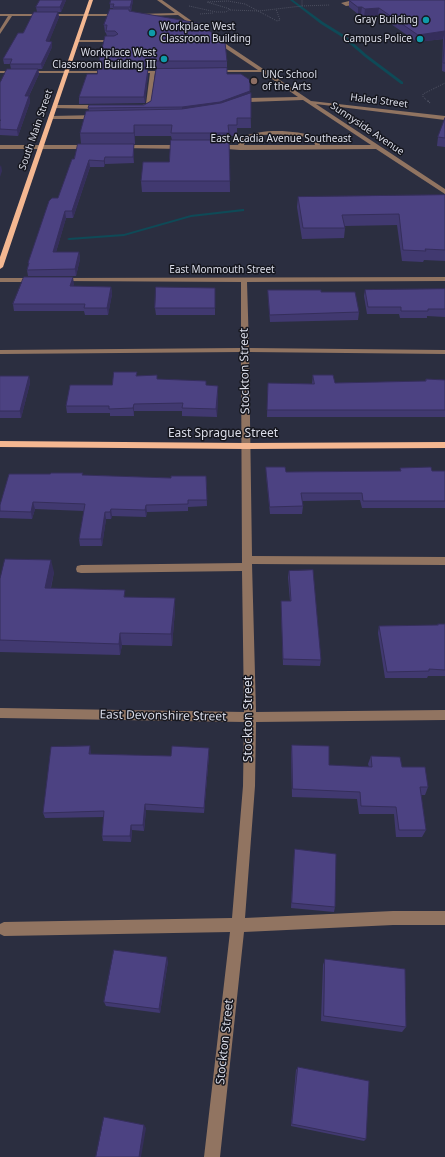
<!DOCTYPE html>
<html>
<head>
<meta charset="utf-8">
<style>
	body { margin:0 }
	canvas { display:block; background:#2b2e40 }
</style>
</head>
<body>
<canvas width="445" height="1157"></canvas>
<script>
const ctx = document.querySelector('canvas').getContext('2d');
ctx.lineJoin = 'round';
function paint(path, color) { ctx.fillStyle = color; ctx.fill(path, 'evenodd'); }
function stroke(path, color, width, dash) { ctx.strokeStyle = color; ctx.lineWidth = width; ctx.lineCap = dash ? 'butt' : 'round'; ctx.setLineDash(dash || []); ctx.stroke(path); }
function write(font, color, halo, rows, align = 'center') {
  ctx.font = font + ' "Noto Sans",sans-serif'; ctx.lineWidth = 3; ctx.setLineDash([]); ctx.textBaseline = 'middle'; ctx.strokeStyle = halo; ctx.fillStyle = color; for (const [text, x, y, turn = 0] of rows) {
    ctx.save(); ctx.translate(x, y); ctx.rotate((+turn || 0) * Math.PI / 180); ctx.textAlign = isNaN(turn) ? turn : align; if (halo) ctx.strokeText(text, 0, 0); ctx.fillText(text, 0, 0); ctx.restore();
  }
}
paint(new Path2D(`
	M290,0H293L323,22L344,35L367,55L403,82V84H401L365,57L342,37L321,24Z
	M243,209H244V211L191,217L124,236L69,240L67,239L69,238L124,234L191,215Z`), '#0e4a57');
stroke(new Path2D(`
	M189,6L216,12H226L230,9L207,2L228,1L245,4L277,21L280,20L276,9L302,6V0
	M302,6L330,5
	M230,10L259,11L276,9
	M200,14L213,13
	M429,102L423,97V94L445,83`), '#6b6e7e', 1, [0.5, 1.5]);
stroke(new Path2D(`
	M428,101L430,103`), '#6b6e7e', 1.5, [0.5, 1.5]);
paint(new Path2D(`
	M157,0H162L203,29L199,30L178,15L137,16L138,14L175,13Z
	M353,0L359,1L347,4L380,0L385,1L346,6L341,3Z
	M0,14H122L124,15L122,16H12L0,34V29L8,16H0Z
	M213,38H217L311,101L445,116V120L316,104L445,189V194L376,149L240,150L214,148L213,147L216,145H238L242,137C265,128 294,130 318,137L320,145H371L303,100L249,102L236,105V103L248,98L298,97L262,72H212L214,70H258L213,40ZM259,135C277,134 296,134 313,139L315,145H244L246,139Z
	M77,40H115L117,41L115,42H75Z
	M0,71H110L112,72L110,73H0Z
	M134,71H168L170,72L168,73H155L151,105C147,109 140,110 135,107L146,104L150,73H132Z
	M55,105H100L103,107L100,109L53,108V106Z
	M51,116L97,115L100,117L97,119H49L48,118Z
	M0,145H90L93,147L90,149H0Z
	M122,145H184L187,147L184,149L120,148L119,147Z
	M445,277V281L247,282L249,348L445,350V354L249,352L252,556L445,557V565L252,564L256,712L445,710V720L256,722L255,786L245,918L393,911H445V925H393L244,932L220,1157H204L230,932L4,936L0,934V924L4,922L232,918L243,786L244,722L0,718V708L244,712L242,571L81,573L77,572L76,569L77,566L81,565L242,563L241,352L0,354V350L241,348V282L58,281L57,280L60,278Z
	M0,278H36L39,280L36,282H0Z`), '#917461');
paint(new Path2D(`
	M89,0H93L3,267L0,269V257Z
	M0,441L246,443L445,442V448L246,449L0,447Z`), '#f4b791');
paint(new Path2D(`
	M66,0L61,12H58L59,17L49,41L52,47L42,69H38L39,74L29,96L30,102L18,136L0,135V83L11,69L10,64H4L3,59L23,33L37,12L36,7Z
	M111,0H133L131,11L227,61V74L250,93L251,128H237V136H229L230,192H142L141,181L169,162L172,140L171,136H135V144H81L80,133L89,110L88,108L144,105L151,101L162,69H148V74L145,103L79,104V97L97,74L100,69L99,61L107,36L106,33L105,32L104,25L113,9V8H110V4Z
	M349,0H445V72L442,71L443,39L417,42L378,15L364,17L361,14H358L349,7Z
	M445,118V147L437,146L438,137Z
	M134,144V163L105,164L104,167H90L73,218H66L56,252H79L80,259L76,276H28L27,270L28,266V263L58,198L74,159Z
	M445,195V261L424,260L423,262L402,261L397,225L344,226L345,228L344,238L302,239L297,207L298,197Z
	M74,284L73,286L111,287L112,294L108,315H85L84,311H14L13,304Z
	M215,288V315H156L155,308Z
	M445,289V317L427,316V318H400L399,314H367L364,296L365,290Z
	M268,290L321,292L359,312L358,320L270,322L268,297Z
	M137,372V376L158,379L206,381V385L218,386L217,417L182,416V411H134V416H110V413H67L66,406L112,385Z
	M313,375L335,383L425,381L426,379L445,380V417H267L268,383L312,384Z
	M0,376H29L30,383L21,418H0Z
	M266,467L286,472L400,471V468L432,471H445V508H362L360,500L302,501L303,506L302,514H270L266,474Z
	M83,475L171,478L206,476L207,506L188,507V511L147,512L146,517L112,516L111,519H106L102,546H80L79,539L84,511L35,509L32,519L0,518V505Z
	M289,571L321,660L320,666L283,665L281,608V601H290L288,577Z
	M54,572L51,588L126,597L175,598V610L172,646L122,645L120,655L0,652V579Z
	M438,624H445V676H428L427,678H385L378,633L379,626L437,625Z
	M292,745L329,765L369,767L368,764L371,756L402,767L428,787L425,795H421L426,830L422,837H396L394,814H359L357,799L292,797L291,753Z
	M91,752V754L171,756L209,754L204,813L146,810L144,831L132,830L131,842L103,841L102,836L104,817L45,818L43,813Z
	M295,849L335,907L334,912L291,908L294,855Z
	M325,959L406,1027L402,1032L321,1021L323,965Z
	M168,961L160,1013L106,1006L104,1002Z
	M298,1067L366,1139L364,1141L291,1126L296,1070Z`), '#413970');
paint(new Path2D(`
	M63,0H66L61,12L60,7Z
	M132,0H133L131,12L130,7Z
	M358,7H362L361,14H358Z
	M379,8L378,15L364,17L365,9Z
	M58,12L59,17L47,47L46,41Z
	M445,31L443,39L417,42L418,35Z
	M52,42V47L42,69L41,64Z
	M38,69L39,74L26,102L25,96Z
	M148,69V74L145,103L144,97Z
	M250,91V96L182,112V107Z
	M29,96L30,102L18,136L17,130Z
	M134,125L135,136V144L134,133Z
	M134,144V163L133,157Z
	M105,157V164L104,167V161Z
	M89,160L90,167L73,218L72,211Z
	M1,165L2,171L0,177V167Z
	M65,211L66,218L54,259L53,252Z
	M79,252L80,259L76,276L75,269Z
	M73,277L74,284L71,293L70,286Z
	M111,287L112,294L108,315L107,308Z
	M29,376L30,383L21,418L20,411Z
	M218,386V393L217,417L216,409Z
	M134,404V416L133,408Z
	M33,502L35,509L32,519L31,512Z
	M146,505L147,512L146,517L145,510Z
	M111,509L112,516L111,519L110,512Z
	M105,512L106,519L102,546L101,539Z
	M51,560L54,572L48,599L45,588Z
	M175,598V610L172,646L171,634Z
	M120,633L122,645L120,655L119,644Z
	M90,746L91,752L90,760L89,754Z
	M209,748V754L204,813V808Z
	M145,804L146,810L144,831L143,825Z
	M131,825L132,830L131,842L130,836Z
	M167,957L168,961L160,1013L159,1009Z
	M144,1125L146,1128L141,1157H139Z`), '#352e5b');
const building = new Path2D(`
	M40,0H63L60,7H36Z
	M111,0H132L130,7H113L114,4H110Z
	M349,0H445V63H443L445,31L418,35L379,8L365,9L362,7H358Z
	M110,9H129V11L198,23L225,42L227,61H99L105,36H114L118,34L115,31H106L107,25H104Z
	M34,12H58L46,41L52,42L41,64H10L12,59H3L18,33H23Z
	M227,68V74H241L250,80V91L220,102L182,107L88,108L89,105H144L151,101L156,69Z
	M7,69H38L25,96H29L17,130L0,129V121L1,120H0V83Z
	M98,69H148L144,97H79L87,74H97Z
	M251,93V118H237V125H228L229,133H171L172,125H134V133H80L86,111L182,109L221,103Z
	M445,118V138L438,137Z
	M171,140H229L230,181H141L143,162H169Z
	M78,144H134L133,157H105L104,161L89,160L72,211H65L53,252H79L75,269L27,270L29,263H28L49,201L52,198H58L72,159H74Z
	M445,195V250L425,249L426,251L403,250L399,214L342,215L345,228H303L298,197Z
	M24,277H73L70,286L111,287L107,308H84L85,304H13Z
	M156,287L215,288V308H155Z
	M445,289V309H428V311H401V307H368L365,290Z
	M268,290H321V292H355L359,312L270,315Z
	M114,372H137L136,376L157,375V379L206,381V385L218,386L216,409L182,408L183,403L134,404L133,408L109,409V406H66L70,385H112Z
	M313,375H333L335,383L426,381V379L445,380V410H267L268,383L314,384Z
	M0,376H29L20,411H0Z
	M266,467H285L286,472L401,471L400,468L431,467L432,471H445V501H363L362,493H301L303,506L270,507Z
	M51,473H83L82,475L171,478V476H206L207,500H188V504L146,505L145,510L111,509L110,512H105L101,539H79L85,504L33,502L31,512L0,511V505L9,474H50Z
	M5,559L51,560L45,588L125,590L124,597L175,598L171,634L120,633L119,644L0,640V579Z
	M313,570L321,660L283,659L281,601H291L289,571Z
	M438,624H445V670L429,669V671L387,672L379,626L438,625Z
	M292,745L329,746V765L372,767L371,756L400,757L402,767H425L428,787H420L426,830H399L396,807L361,806L360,792L293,789Z
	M90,746L89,754L171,756L172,746L209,748L204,808L145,804L143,825H131L130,836H102L104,811L43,813L51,747Z
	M295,849L336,854L335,907L292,903Z
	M114,950L167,957L159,1009L104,1002Z
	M325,959L405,969L406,1027L324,1016Z
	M298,1067L369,1081L366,1139L292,1124Z
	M104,1117L144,1125L139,1157H96Z`);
paint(building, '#4c4282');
stroke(building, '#352e5b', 1);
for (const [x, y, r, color] of [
	[426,20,4,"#0f9aa8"],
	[152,33,4,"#0f9aa8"],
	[420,39,4,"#0f9aa8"],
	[164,59,4,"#0f9aa8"],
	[254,81,4,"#8d6e63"]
]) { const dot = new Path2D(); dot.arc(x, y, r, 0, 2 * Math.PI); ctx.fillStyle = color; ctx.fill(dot); stroke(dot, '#16171f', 1.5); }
write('10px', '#dbdde9', '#16171f', [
	["Gray Building",418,20],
	["Workplace West",160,27,"left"],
	["Classroom Building",160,39,"left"],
	["Campus Police",412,39],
	["Workplace West",156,53],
	["Classroom Building III",156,65],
	["UNC School",262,75,"left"],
	["of the Arts",262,87,"left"]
], 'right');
write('10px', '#dbdde9', '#16171f', [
	["Haled Street",379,101,7],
	["Sunnyside Avenue",367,129,34],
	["South Main Street",36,130,-71],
	["East Acadia Avenue Southeast",281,139],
	["East Monmouth Street",222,270]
]);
write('12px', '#dbdde9', '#16171f', [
	["Stockton Street",245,371,-91],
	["East Sprague Street",223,434],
	["East Devonshire Street",163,716,1],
	["Stockton Street",249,719,-90],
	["Stockton Street",225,1042,-84]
]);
</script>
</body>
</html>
